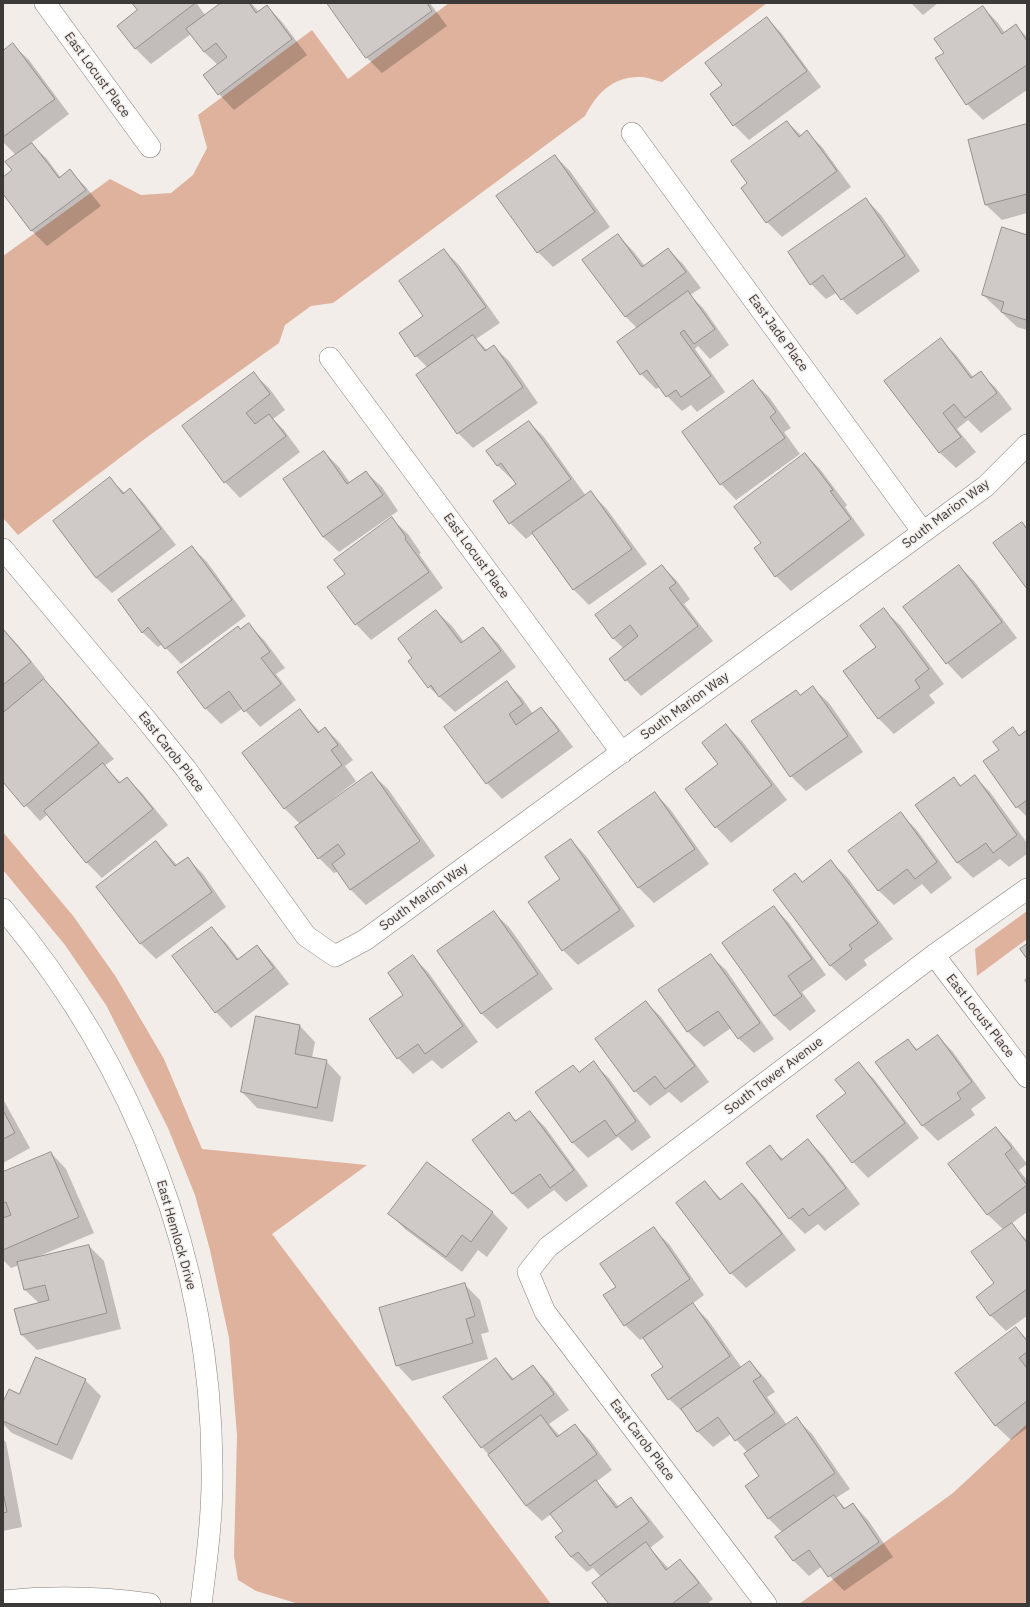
<!DOCTYPE html>
<html>
<head>
<meta charset="utf-8">
<style>
	body { margin:0 }
	#map { position:relative; width:1030px; height:1607px; overflow:hidden; background:#f3edea; font-family:"IBM Plex Sans",sans-serif }
	canvas { display:block }
	.frame { position:absolute; inset:0; border:4px solid #3c3a39; pointer-events:none }
</style>
</head>
<body>
<div id="map">
<canvas width="1030" height="1607"></canvas>
<div class="frame"></div>
</div>
<script>
const ctx = document.querySelector('canvas').getContext('2d');
ctx.lineJoin = 'round';
function paint(path, color) { ctx.fillStyle = color; ctx.fill(path, 'evenodd'); }
function stroke(path, color, width, dash) { ctx.strokeStyle = color; ctx.lineWidth = width; ctx.lineCap = dash ? 'butt' : 'round'; ctx.setLineDash(dash || []); ctx.stroke(path); }
function write(font, color, halo, rows, align = 'center') {
  ctx.font = font + ' "IBM Plex Sans",sans-serif'; ctx.lineWidth = 3; ctx.setLineDash([]); ctx.textBaseline = 'middle'; ctx.strokeStyle = halo; ctx.fillStyle = color; for (const [text, x, y, turn = 0] of rows) {
    ctx.save(); ctx.translate(x, y); ctx.rotate((+turn || 0) * Math.PI / 180); ctx.textAlign = isNaN(turn) ? turn : align; if (halo) ctx.strokeText(text, 0, 0); ctx.fillText(text, 0, 0); ctx.restore();
  }
}
paint(new Path2D(`
	M449,3H767L662,82C656,81 648,77 641,77C613,76 597,93 585,116L333,303L311,306L285,325L279,343L150,435L18,535L3,518V256L110,179L141,195L171,193L193,175L207,148L198,115L312,30L348,79Z
	M3,832L74,917L116,977L164,1059L202,1149L367,1165L272,1234L551,1604H299L256,1591L238,1580L234,1556L237,1435L229,1338L210,1250L195,1195L168,1128L106,1005L65,945L3,870Z
	M1027,911V939L977,976L975,949Z
	M1027,1424V1604H799L953,1493Z`), '#dfb29d');
paint(new Path2D(`
	M133,3H198L197,4L206,16L223,3H251L259,12L267,6L282,22L307,55L234,110L219,94L218,65L204,52L191,34L151,64L136,49L119,26L139,11Z
	M328,3H430L447,26L382,73L366,57Z
	M911,3H938L923,15Z
	M983,7L998,23L1005,33L1016,26L1027,37V90L983,120L967,104L937,59L945,53Z
	M767,18L782,34L821,87L749,140L734,125L723,86Z
	M13,45L29,60L69,114L31,143L47,159L61,178L70,171L85,186L101,206L47,246L32,231L3,193V178L13,170L16,155L3,142V47L5,50Z
	M787,122L802,136L807,132L822,147L851,187L782,237L767,222L748,183Z
	M1027,125V213L1002,220L986,205Z
	M555,156L570,171L610,227L553,267L538,252Z
	M866,199L881,215L920,271L857,315L836,293L826,299L811,284Z
	M618,235L633,251L645,266L668,249L683,264L701,288L690,295L703,308L729,345L710,359L698,346L695,349L725,392L697,412L691,405L682,411L667,396L660,387L656,389L641,374L638,329L626,317L584,260Z
	M1027,236V330L1017,327L983,295Z
	M444,250L459,265L500,323L476,339L487,350L493,346L509,361L538,403L473,448L458,433L428,368L416,356L425,316Z
	M941,340L956,355L974,378L980,373L996,388L1012,409L981,433L968,420L957,429L976,452L956,468L940,453L886,382Z
	M253,373L269,388L285,410L273,419L284,430L300,452L240,498L225,482L183,426Z
	M753,382L769,397L791,428L784,432L800,454L736,500L721,484L684,432Z
	M529,422L544,437L586,496L591,493L606,508L647,564L589,605L574,590L534,533L526,539L510,523L494,501L517,484L498,466L488,452Z
	M324,452L339,467L350,483L366,472L382,487L398,511L339,552L323,537Z
	M805,454L820,469L847,505L845,507L865,535L791,591L776,576L762,543Z
	M110,479L125,493L130,489L145,505L176,545L112,593L96,578Z
	M392,519L408,534L421,553L419,554L443,588L371,640L356,624L346,575Z
	M192,547L207,562L246,616L181,664L162,644L158,647L142,632Z
	M662,566L677,581L690,599L684,604L713,641L641,696L626,680L610,659L624,649L613,638Z
	M959,566L974,581L1017,638L962,679L947,663Z
	M884,610L900,625L944,684L929,695L935,703L894,734L879,719L844,672L877,647Z
	M436,611L452,626L464,642L483,628L498,643L516,667L455,712L429,687L409,662L414,658Z
	M249,625L264,640L285,668L276,674L296,700L260,727L243,708L221,724L206,709L178,672Z
	M4,630L19,646L45,678L43,679L59,695L114,759L104,766L121,783L127,778L142,793L168,825L102,878L87,863L48,814L40,821L3,780Z
	M507,683L522,698L533,714L541,708L556,724L573,747L502,799L487,783L446,727Z
	M813,688L829,703L863,752L806,791L791,776L801,696Z
	M300,711L320,732L325,728L340,743L353,760L345,766L356,781L318,810L319,811L372,774L388,789L435,856L366,905L351,890L338,871L334,873L319,858L301,825L284,808Z
	M726,725L742,741L787,800L731,843L716,827L719,764Z
	M1013,729L1020,736L1027,731V817L1017,807L1001,750Z
	M975,777L990,792L1027,843V854L1009,867L1000,859L973,878L958,863L917,806L954,779L962,786Z
	M655,793L670,809L709,864L654,903L639,888L599,832Z
	M901,814L916,829L952,878L931,894L922,884L894,905L878,890Z
	M571,840L586,856L635,926L578,965L563,950L562,879Z
	M156,842L178,866L188,859L203,874L226,907L156,959L141,944L97,887Z
	M831,862L847,877L893,939L864,960L867,965L846,981L830,965L795,875L803,883Z
	M774,907L789,923L826,975L802,992L816,1011L790,1031L774,1016Z
	M493,912L509,927L553,989L497,1029L482,1014L438,952Z
	M211,928L227,944L239,960L257,946L272,962L289,984L231,1028L216,1012Z
	M710,955L726,970L774,1039L754,1053L738,1038L731,1028L704,1047L688,1032L659,991Z
	M413,957L428,972L478,1042L442,1069L432,1060L413,1074L398,1058L405,996Z
	M1027,977V985L1024,980Z
	M646,1002L661,1017L709,1082L681,1103L669,1092L650,1106L635,1091Z
	M257,1018L300,1026L315,1042L312,1058L326,1061L341,1077L333,1122L257,1108L242,1092Z
	M938,1036L953,1052L986,1098L971,1109L975,1115L938,1141L923,1126L877,1062L908,1040L918,1050Z
	M593,1063L609,1078L651,1137L632,1151L618,1137L588,1158L573,1143L537,1092L573,1066L580,1073Z
	M859,1064L874,1079L919,1138L868,1178L853,1162L847,1093Z
	M3,1099L30,1148L3,1163Z
	M530,1112L545,1127L588,1186L566,1202L554,1190L528,1209L513,1194L473,1140L509,1114L517,1121Z
	M996,1128L1011,1143L1027,1164L1019,1170L1027,1180V1212L1011,1224L1027,1240V1316L1006,1331L991,1316L977,1297L996,1283L1004,1230L988,1215L949,1164Z
	M808,1140L823,1155L860,1204L825,1231L818,1224L805,1234L790,1219L748,1164L770,1147L783,1159Z
	M51,1153L66,1169L94,1233L37,1257L89,1246L104,1261L121,1329L37,1350L22,1335L39,1303L25,1290L19,1265L11,1268L3,1260V1174Z
	M427,1164L493,1213L508,1228L487,1257L478,1250L462,1272L405,1229L390,1214Z
	M705,1182L722,1200L742,1184L757,1199L796,1250L746,1288L731,1273Z
	M653,1229L669,1244L704,1295L692,1304L708,1320L742,1368L750,1362L765,1378L775,1392L767,1397L787,1425L797,1419L812,1434L850,1489L836,1498L846,1509L853,1504L868,1520L893,1557L844,1591L821,1567L809,1576L794,1561L777,1537L783,1533L769,1519L747,1486L761,1477L748,1453L731,1434L713,1447L698,1432L685,1414L669,1399L653,1376L664,1367L644,1338L640,1340L625,1325L617,1287Z
	M464,1284L480,1300L489,1332L481,1334L488,1359L412,1381L397,1365Z
	M1016,1328L1027,1339V1428L1011,1440L995,1425Z
	M495,1359L515,1380L533,1366L548,1382L569,1410L549,1424L560,1436L575,1425L590,1440L612,1470L596,1482L611,1497L619,1507L631,1498L646,1514L664,1537L650,1548L669,1569L680,1560L695,1576L713,1599L707,1604H610L601,1577L593,1568L587,1572L571,1557L556,1537L564,1531L551,1514L542,1521L526,1506L489,1455L482,1447Z
	M85,1380L101,1396L72,1460L12,1433L3,1424V1404L20,1395Z
	M3,1439L6,1442L22,1527L3,1531Z`), '#0003');
const building = new Path2D(`
	M132,3H194V4L135,49L117,26L137,10Z
	M221,3H249L256,13L267,5L292,39L218,95L203,75L227,57L216,43L204,52L186,29Z
	M327,3H427L432,11L366,58Z
	M983,6L1002,34L1016,24L1027,41V65L966,105L935,58L944,53L934,39Z
	M767,17L807,71L733,126L710,94L722,85L705,63Z
	M13,43L55,99L3,137V51Z
	M787,121L799,137L807,130L837,171L766,223L741,188L747,183L731,161Z
	M1027,124V194L985,205L968,140Z
	M32,143L59,178L70,169L86,190L31,231L3,194V177L12,170L5,162Z
	M555,155L595,212L537,253L496,196Z
	M866,198L905,256L841,300L823,275L810,285L788,252Z
	M1002,227L1027,235V315L1026,320L1001,312L1004,302L982,295Z
	M618,234L642,267L668,248L686,272L625,317L582,260Z
	M444,249L486,307L415,357L399,333L423,316L399,281Z
	M688,291L715,329L694,344L684,330L680,333L711,376L681,397L676,390L666,397L647,370L640,375L617,342Z
	M473,335L485,351L494,345L523,387L457,434L416,375Z
	M941,338L971,378L981,371L997,393L965,418L954,404L943,413L961,437L939,453L884,381Z
	M254,372L270,394L246,413L255,424L269,414L286,436L224,483L182,426Z
	M753,380L776,412L770,417L785,438L720,485L682,432Z
	M529,421L571,479L509,524L493,501L516,484L501,463L497,466L486,451Z
	M324,451L347,484L366,471L383,495L323,537L283,479Z
	M805,453L833,490L830,491L851,519L775,577L754,548L761,543L734,507Z
	M110,477L123,494L130,488L161,529L96,578L53,521Z
	M591,491L632,549L573,590L532,533Z
	M392,517L406,537L405,539L429,572L355,625L327,587L345,574L334,560Z
	M1022,522L1027,529V589L993,543Z
	M192,546L232,600L165,649L148,627L142,633L118,600Z
	M662,565L676,583L669,588L698,626L625,681L609,659L638,636L630,625L613,639L595,615Z
	M959,565L1002,622L946,664L903,607Z
	M884,608L929,669L915,680L920,688L878,719L843,671L876,647L860,626Z
	M436,610L461,643L483,627L501,651L439,697L431,685L428,688L408,661L412,658L398,639Z
	M249,623L270,652L261,658L281,684L244,712L229,691L205,709L177,672L238,626L240,629Z
	M3,629L31,662L3,685Z
	M44,679L99,743L24,807L3,782V713Z
	M507,681L523,704L509,714L516,725L541,707L559,731L486,784L444,727Z
	M813,686L848,736L790,777L751,721L796,690L800,695Z
	M300,709L318,733L325,727L338,745L331,750L342,765L284,809L242,753Z
	M726,724L772,785L715,828L685,789L718,764L702,743Z
	M1013,727L1019,736L1027,730V800L1016,808L983,761L999,750L993,742Z
	M103,763L119,783L127,777L153,809L86,863L44,811Z
	M372,772L420,841L350,890L332,864L345,854L338,844L318,859L295,827Z
	M975,775L1017,835L993,853L986,843L957,863L915,805L954,777L960,786Z
	M655,792L695,849L638,888L598,832Z
	M901,812L937,862L915,879L907,869L878,891L848,851Z
	M571,839L620,910L562,951L528,902L560,879L545,857Z
	M156,841L175,866L188,857L212,892L140,944L96,887Z
	M831,860L878,923L849,945L852,949L830,966L773,890L795,873L802,882Z
	M774,906L812,959L788,976L802,996L774,1016L722,943Z
	M494,911L538,974L481,1014L437,951Z
	M212,927L237,960L257,945L274,968L215,1013L172,956Z
	M1027,944V959L1020,949Z
	M711,954L760,1023L738,1039L718,1011L687,1032L658,990Z
	M413,955L463,1026L425,1054L418,1044L397,1059L369,1019L403,995L388,973Z
	M646,1001L695,1066L665,1089L655,1076L634,1092L595,1039Z
	M256,1016L300,1025L295,1054L327,1060L317,1108L241,1092Z
	M938,1035L972,1082L957,1093L961,1099L922,1126L875,1062L908,1039L916,1050Z
	M594,1061L636,1121L616,1136L605,1120L572,1143L535,1092L573,1065L579,1072Z
	M859,1062L905,1123L852,1163L816,1116L846,1093L835,1080Z
	M3,1110L15,1133L3,1139Z
	M530,1111L574,1170L550,1188L540,1174L512,1194L472,1140L509,1112L515,1121Z
	M996,1127L1012,1148L1005,1154L1027,1185L987,1215L948,1164Z
	M808,1139L846,1188L809,1216L803,1208L789,1219L746,1163L770,1145L781,1160Z
	M51,1152L79,1217L3,1250V1218L11,1215L6,1202L3,1203V1172Z
	M427,1162L493,1212L471,1242L462,1235L446,1257L388,1214Z
	M705,1181L720,1200L742,1183L782,1234L730,1274L676,1203Z
	M1012,1223L1027,1243V1289L990,1316L976,1297L994,1283L971,1252Z
	M654,1227L690,1279L624,1326L603,1295L616,1287L600,1264Z
	M89,1245L107,1313L21,1335L14,1309L49,1300L45,1285L24,1290L17,1262Z
	M465,1283L475,1316L466,1319L473,1343L396,1366L379,1308Z
	M693,1303L730,1356L668,1400L651,1375L663,1367L643,1338Z
	M1016,1327L1027,1341V1352L1019,1358L1027,1368V1401L995,1426L955,1373Z
	M36,1357L86,1379L57,1445L3,1421V1402L9,1389L19,1394Z
	M496,1358L512,1380L533,1365L554,1394L481,1448L443,1397Z
	M750,1361L761,1376L753,1381L775,1413L735,1441L718,1417L697,1432L681,1409Z
	M541,1415L557,1437L575,1424L597,1454L526,1506L488,1455Z
	M797,1417L835,1473L768,1519L745,1486L759,1476L744,1454Z
	M596,1480L616,1508L631,1497L649,1522L590,1566L578,1552L571,1557L555,1537L563,1531L550,1514Z
	M3,1492L7,1512L3,1513Z
	M834,1495L844,1509L853,1503L879,1542L828,1577L809,1550L793,1561L775,1537Z
	M646,1542L666,1570L680,1559L699,1583L672,1604H609L592,1583Z`);
paint(building, '#cfc9c7');
stroke(building, '#948f8c', 1);
const street = new Path2D(`
	M45,3L150,147
	M632,133L923,532
	M330,358L622,753
	M3,549L144,717L186,769L306,936L335,956L365,940L923,532L986,486L1027,445
	M3,909C135,1065 211,1261 212,1466C213,1512 207,1558 201,1604
	M934,955L1027,1077
	M3,1601C51,1596 102,1597 150,1604
	M766,1604L545,1312L528,1272L548,1247L934,955L1027,889`);
stroke(street, '#85807e', 22);
stroke(street, '#fff', 21);
write('13px', '#3c3a39', '#f3edea', [
	["East Locust Place",97,75,54],
	["East Jade Place",778,333,54],
	["South Marion Way",946,514,-37],
	["East Locust Place",476,556,54],
	["South Marion Way",685,706,-36],
	["East Carob Place",171,752,52],
	["South Marion Way",424,897,-36],
	["East Locust Place",980,1016,52],
	["South Tower Avenue",774,1076,-37],
	["East Hemlock Drive",176,1235,74],
	["East Carob Place",642,1440,53]
]);
</script>
</body>
</html>
